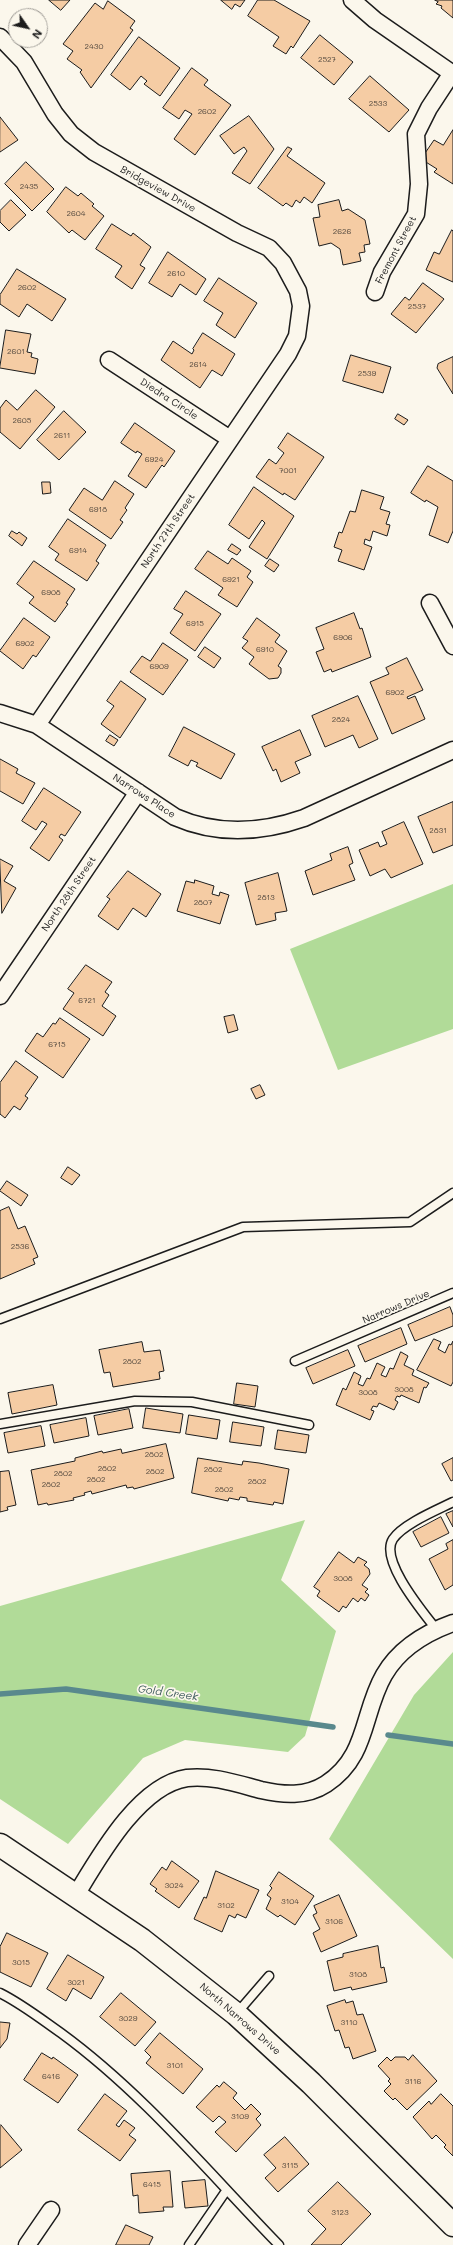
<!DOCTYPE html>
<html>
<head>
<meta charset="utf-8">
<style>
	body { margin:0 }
	#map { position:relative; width:453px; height:2245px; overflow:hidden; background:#fbf7ec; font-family:Mali,sans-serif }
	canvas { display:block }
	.north { position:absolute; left:8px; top:8px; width:40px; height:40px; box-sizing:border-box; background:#fbf7ec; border:1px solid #a29f99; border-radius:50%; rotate:124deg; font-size:11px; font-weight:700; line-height:16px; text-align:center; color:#1c1c1c }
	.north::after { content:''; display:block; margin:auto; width:14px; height:18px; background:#1c1c1c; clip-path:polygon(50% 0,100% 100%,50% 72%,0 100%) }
</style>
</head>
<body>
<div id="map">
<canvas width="453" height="2245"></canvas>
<div class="north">N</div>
</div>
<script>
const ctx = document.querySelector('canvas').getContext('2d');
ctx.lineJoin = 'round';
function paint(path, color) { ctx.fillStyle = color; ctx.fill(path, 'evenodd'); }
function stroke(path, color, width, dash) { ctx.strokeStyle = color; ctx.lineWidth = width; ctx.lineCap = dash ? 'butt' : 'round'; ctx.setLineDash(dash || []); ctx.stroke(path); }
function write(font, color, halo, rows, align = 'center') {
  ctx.font = font + ' Mali,sans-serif'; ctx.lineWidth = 3.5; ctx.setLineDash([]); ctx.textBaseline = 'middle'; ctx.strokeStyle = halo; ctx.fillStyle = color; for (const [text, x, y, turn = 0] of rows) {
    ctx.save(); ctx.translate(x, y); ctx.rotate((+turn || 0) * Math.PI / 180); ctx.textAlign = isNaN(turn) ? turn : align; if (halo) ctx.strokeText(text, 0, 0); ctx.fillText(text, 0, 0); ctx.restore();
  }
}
paint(new Path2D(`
	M453,884V1029L338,1070L290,949Z
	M305,1520L281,1580L336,1631L305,1736L288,1752L185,1740L143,1758L68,1844L0,1799V1606Z
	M453,1652V1959L329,1839L414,1695Z`), '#b1db98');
stroke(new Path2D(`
	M0,1694L66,1689L333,1727
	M388,1735L453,1744`), '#59898d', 5.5);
const building = new Path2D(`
	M49,0H70L61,10Z
	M221,0H245L240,7L235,4L232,9Z
	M258,0H274L310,21L293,48L291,46L286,54L273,46L279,37L248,16Z
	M435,0H453V18L441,8L442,6L436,4L438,2Z
	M108,1L135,21L130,28L133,30L91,88L80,72L82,70L67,59L73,51L63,44L95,3L103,9Z
	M320,35L353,62L334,85L301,58Z
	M139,37L180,68L160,96L144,84L147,81L141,76L130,90L111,75Z
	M192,68L208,80L204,85L231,105L195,155L174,139L192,114L185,110L179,119L163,108Z
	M370,76L409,110L389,132L349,99Z
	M249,116L274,149L250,184L232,173L247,151L244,147L234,154L220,136Z
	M0,117L18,140L0,152Z
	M453,130V184L434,172L437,169L421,159L434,140L443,145Z
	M288,147L292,149L287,156L325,183L312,203L304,197L300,203L296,200L292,207L286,203L283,206L258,188Z
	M26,162L54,189L32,211L5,184Z
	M66,187L78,196L81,193L94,204L92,206L104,216L85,240L72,230L69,233L47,212Z
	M11,200L26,215L9,231L0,222V211Z
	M339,200L342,211L348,209L365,220L370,244L364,245L365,252L359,253L361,261L343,265L340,249L331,243L319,246L313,218L320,217L318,205Z
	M112,224L131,236L133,233L151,247L140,265L145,268L132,289L115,277L122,266L96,249Z
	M452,230L453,231V282L426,270L434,252L439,254Z
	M168,252L206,279L196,295L180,284L172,297L149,283Z
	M17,269L66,299L52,321L27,304L19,317L0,304V295Z
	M219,278L257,303L235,338L216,325L223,313L204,301Z
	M423,283L444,299L416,333L391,314L405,297L409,300Z
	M6,330L31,334L27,352L32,353L31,357L38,359L35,374L0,368Z
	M203,333L235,354L222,376L212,370L200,388L161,360L173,341L192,354L194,350L193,349Z
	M351,355L391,367L383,393L343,381Z
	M453,357V394L437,368L438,364Z
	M36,390L55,407L20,449L0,432V408L6,400L17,410Z
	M64,411L86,432L59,460L37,440Z
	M398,414L408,420L404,425L395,419Z
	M135,423L175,451L164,467L162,465L146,488L128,476L142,454L137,451L136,453L121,443Z
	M288,433L324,457L295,500L284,493L283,495L256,477L269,459L276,464L284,453L278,448Z
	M428,466L453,481V531L448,543L429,535L438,507L426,500L425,502L411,493Z
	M115,481L134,494L125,508L127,510L120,520L123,522L111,539L69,510L84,488L102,500Z
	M42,482H50L51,493L43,494Z
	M254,487L294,516L267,559L249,547L265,523L262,520L249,539L229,525Z
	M362,490L384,497L380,509L390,512L386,524L390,525L387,536L373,531L370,541L365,539L364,544L372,547L364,570L338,561L342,550L334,547L339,532L342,533L350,511L355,512Z
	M68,519L106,545L96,561L99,563L87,581L55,560L59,554L49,547Z
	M12,531L17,534L19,532L27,538L22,546L9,536Z
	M232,544L241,550L237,555L228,550Z
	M208,551L228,564L232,558L251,571L247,577L253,582L237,607L218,595L223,588L195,569Z
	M270,559L279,565L274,572L265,566Z
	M34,561L75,589L66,603L68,604L55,622L29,603L34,597L17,584Z
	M186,591L221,614L195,651L170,633L183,614L174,609Z
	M354,613L360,629L362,628L371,657L332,672L331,669L324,672L316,652L324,649L316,628Z
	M24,618L50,637L36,657L33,655L23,669L0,651Z
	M257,618L280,635L275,642L287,651L278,666L281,668V673L278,678L269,679L249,664L254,657L242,648L248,641L243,638Z
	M163,643L188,660L163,695L130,672L142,656L150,661Z
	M205,647L221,658L214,668L198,657Z
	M407,658L423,690L407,697L408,699L415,696L425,719L392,734L370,682L389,674L386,668Z
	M121,681L146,699L120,738L101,724L114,706L107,701Z
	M358,696L378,739L359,748L353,735L325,747L312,716Z
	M184,727L235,754L221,779L196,766L198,763L191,760L188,766L169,756Z
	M300,730L311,755L295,762L300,773L281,782L276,769L273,771L262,747Z
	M110,735L118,740L114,746L106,741Z
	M0,759L18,769L16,773L35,783L23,804L0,791Z
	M44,788L81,812L65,836L61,834L59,837L63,840L49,861L30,848L47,824L42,821L36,830L22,821Z
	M453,802V845L433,853L418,817Z
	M404,822L423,864L391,878L385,869L370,876L359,850L378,842L380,847L387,844L382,832Z
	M348,847L353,863L349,865L355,880L313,895L305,871L332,860L330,854Z
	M0,859L13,866L4,881L16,888L2,913Z
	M128,871L161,894L146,917L133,908L118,930L98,916L110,899L107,897Z
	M278,873L287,911L275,913L276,920L256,925L245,883Z
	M195,880L214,886L212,894L219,896L220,892L229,895L220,924L177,911L186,881L194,883Z
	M86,965L112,982L105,992L109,995L102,1006L116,1016L103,1036L63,1009L74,993L68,989Z
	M234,1015L238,1030L228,1033L224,1017Z
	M60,1018L90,1039L63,1078L25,1051L37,1033L43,1037L53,1023L55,1024Z
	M16,1061L38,1077L25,1096L28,1098L20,1110L14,1106L5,1118L0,1114V1083Z
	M260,1085L265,1095L256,1099L251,1089Z
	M68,1167L80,1175L72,1185L61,1178Z
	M7,1181L28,1195L21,1206L0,1191Z
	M9,1207L18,1229L25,1226L38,1257L33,1259L35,1264L0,1279V1211Z
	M450,1307L453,1315V1326L415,1341L408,1325Z
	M401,1328L407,1344L365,1362L358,1346Z
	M434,1339L441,1342L438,1349L445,1353L449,1344L451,1345L453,1341V1382L451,1386L417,1370Z
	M142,1342L144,1352L160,1350L164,1371L159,1372L160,1379L113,1387L110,1372L104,1373L99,1350Z
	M348,1350L355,1366L313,1384L306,1368Z
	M401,1352L408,1356L404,1365L414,1370L412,1375L429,1383L426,1388L424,1387L419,1403L401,1395L400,1397L397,1396L395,1400L398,1402L394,1410L379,1403L377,1407L373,1406L371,1410L374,1411L370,1420L336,1405L343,1388L346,1390L354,1372L361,1376L358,1384L363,1386L367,1378L370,1379L377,1363L385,1367L381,1375L386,1377L390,1368L393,1369Z
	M237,1383L258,1386L255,1407L234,1404Z
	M53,1385L57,1405L12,1414L8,1393Z
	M146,1408L183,1414L180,1433L143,1428Z
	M129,1409L133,1428L98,1435L94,1416Z
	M189,1415L220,1420L217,1439L186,1434Z
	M86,1418L89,1436L54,1443L50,1425Z
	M233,1422L264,1427L261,1446L230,1442Z
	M41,1426L45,1446L8,1453L4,1433Z
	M278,1430L309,1435L306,1453L275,1449Z
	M166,1444L174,1478L134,1489L133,1487L127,1488L126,1485L92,1494L91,1491L84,1493L85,1495L73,1498L74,1500L48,1505L47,1503L38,1505L31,1470L75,1461V1458L102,1451L103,1453L121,1449L122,1453Z
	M198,1458L242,1465L243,1461L259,1463L289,1469L283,1504L274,1502L273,1505L247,1501V1498L240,1497L239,1500L229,1498L228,1501L192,1493Z
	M453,1458V1480L451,1481L442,1464Z
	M9,1471L16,1505L7,1507L8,1510L0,1512V1472Z
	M453,1511V1527L446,1514Z
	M441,1517L449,1533L421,1547L413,1532Z
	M453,1540V1585L445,1590L429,1559L448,1549L446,1544Z
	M339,1552L354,1563L358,1557L367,1562L364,1565L369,1569L370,1574L362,1585L368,1589L365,1592L369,1595L365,1601L361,1598L358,1602L353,1598L346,1608L343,1606L339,1612L317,1596L320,1591L314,1587Z
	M172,1861L199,1881L179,1908L155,1891L157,1889L150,1884L162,1867L166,1870Z
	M216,1871L259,1890L246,1918L237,1914L235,1918L229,1915L222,1932L194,1919L204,1897L206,1898Z
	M279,1872L314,1896L295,1925L280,1915L278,1917L266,1909L271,1898L267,1895L272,1888L270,1886Z
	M339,1895L357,1936L321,1952L313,1933L320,1929L313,1915L317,1913L314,1906Z
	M7,1933L48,1953L31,1987L0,1972V1947Z
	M378,1946L381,1968L384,1967L387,1982L352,1990L351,1987L334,1991L327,1961L343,1957V1954Z
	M68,1955L104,1977L91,1999L73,1988L66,2001L47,1989Z
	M121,1993L156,2022L135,2046L100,2017Z
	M345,2000L346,2003L353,2001L357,2015L363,2014L376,2051L353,2059L349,2047L345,2048L339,2030L335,2031L327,2006Z
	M0,2022L10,2023L7,2039L0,2048Z
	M160,2033L203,2069L183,2094L146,2063L151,2057L145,2051Z
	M42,2053L52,2059L53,2057L78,2075L58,2103L24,2080Z
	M413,2055L437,2081L407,2110L395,2098L393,2100L384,2091L391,2084L388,2081L390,2079L378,2066L387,2057L391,2061L395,2057H405L408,2060Z
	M224,2082L237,2093L233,2098L245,2110L251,2104L261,2114L256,2119L261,2125L236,2152L215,2132L226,2122L219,2116L213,2122L196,2107L217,2085L219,2087Z
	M105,2094L127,2111L116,2125L119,2127L124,2120L135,2128L129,2135L136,2140L120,2161L78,2130Z
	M441,2094L453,2106V2156L444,2147L446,2145L436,2135L432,2139L413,2117L429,2101L431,2104Z
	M1,2125L22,2150L0,2168V2126Z
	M285,2137L309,2164L278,2192L265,2178L276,2168L264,2155Z
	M170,2171L173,2207H163L164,2211L139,2213L138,2195L133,2196L131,2174Z
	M205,2180L208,2206L185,2208L182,2182Z
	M338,2182L371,2214L341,2245H311L326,2229L308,2211Z
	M126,2225L153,2237L149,2245H116Z`);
paint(building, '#f5cca4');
stroke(building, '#1c1c1c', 1);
const lane = new Path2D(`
	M0,1319L243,1227L410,1222L453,1193
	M295,1361L453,1293
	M0,1424L135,1401L192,1402L309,1425
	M436,1629C423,1612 379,1560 393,1539C403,1524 437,1510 453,1502
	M0,1993C22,2004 41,2019 61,2033C143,2093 208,2172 279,2245
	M237,2013L269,1976
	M189,2245L226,2191`);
const street = new Path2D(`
	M352,0L375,20L453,74
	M0,37L24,62L55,114L71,134L94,152L237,233L269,248L283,263L298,291L301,306L297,336L288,354L37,725
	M375,292L382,272L416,214L419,184L416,134L429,108L452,73
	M109,360L230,439
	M430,603L453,646
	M0,713L37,725L175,817C216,835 261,833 304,818L453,750
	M0,996L138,792
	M76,1895C99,1857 139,1785 187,1778C212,1775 238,1784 261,1790C283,1795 306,1797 326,1784C368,1757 362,1713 384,1675C399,1649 425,1633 453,1623
	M27,2245L51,2210`);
const secondary = new Path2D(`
	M0,1845L142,1940L236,2014L311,2083L453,2225`);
stroke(lane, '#1c1c1c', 11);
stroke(street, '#1c1c1c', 19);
stroke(secondary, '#1c1c1c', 25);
stroke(lane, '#fbf7ec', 8);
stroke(street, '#fbf7ec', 16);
stroke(secondary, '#fbf7ec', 22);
write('8px', '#52483e', null, [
	["2430",94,47],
	["2527",327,60],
	["2533",378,104],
	["2602",207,112],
	["2435",29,187],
	["2604",76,214],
	["2626",342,232],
	["2610",176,274],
	["2602",27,288],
	["2537",417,307],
	["2601",16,352],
	["2614",198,365],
	["2539",367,374],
	["2605",22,421],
	["2611",62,436],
	["6924",154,460],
	["7001",288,471],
	["6918",98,510],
	["6914",78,551],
	["6921",231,580],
	["6908",51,593],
	["6915",195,624],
	["6906",343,638],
	["6902",25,644],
	["6910",265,650],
	["6909",159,667],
	["6902",395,693],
	["2824",341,720],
	["2831",438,831],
	["2813",266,898],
	["2807",203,903],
	["6721",87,1001],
	["6715",57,1045],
	["2536",20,1247],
	["2802",132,1362],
	["3008",404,1390],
	["3008",368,1393],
	["2802",154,1455],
	["2802",107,1469],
	["2802",213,1470],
	["2802",155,1472],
	["2802",63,1474],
	["2802",96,1480],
	["2802",257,1482],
	["2802",51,1485],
	["2802",224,1490],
	["3008",343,1579],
	["3024",174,1886],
	["3104",290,1902],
	["3102",226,1906],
	["3106",334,1922],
	["3015",21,1963],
	["3108",358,1975],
	["3021",76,1983],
	["3029",128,2019],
	["3110",349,2023],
	["3101",175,2066],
	["6416",51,2077],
	["3116",413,2082],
	["3109",240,2117],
	["3115",290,2166],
	["6415",152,2185],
	["3123",340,2213]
]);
write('10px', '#1c1c1c', '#fbf7ec', [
	["Bridgeview Drive",158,189,29],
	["Fremont Street",396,250,-62],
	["Diedra Circle",169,399,33],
	["North 27th Street",168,531,-56],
	["Narrows Place",144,796,33],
	["North 28th Street",69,894,-56],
	["Narrows Drive",396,1307,-23],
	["North Narrows Drive",240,2019,41]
]);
write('italic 11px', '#3f5c5e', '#fbf7ec', [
	["Gold Creek",168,1693,8]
]);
</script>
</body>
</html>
